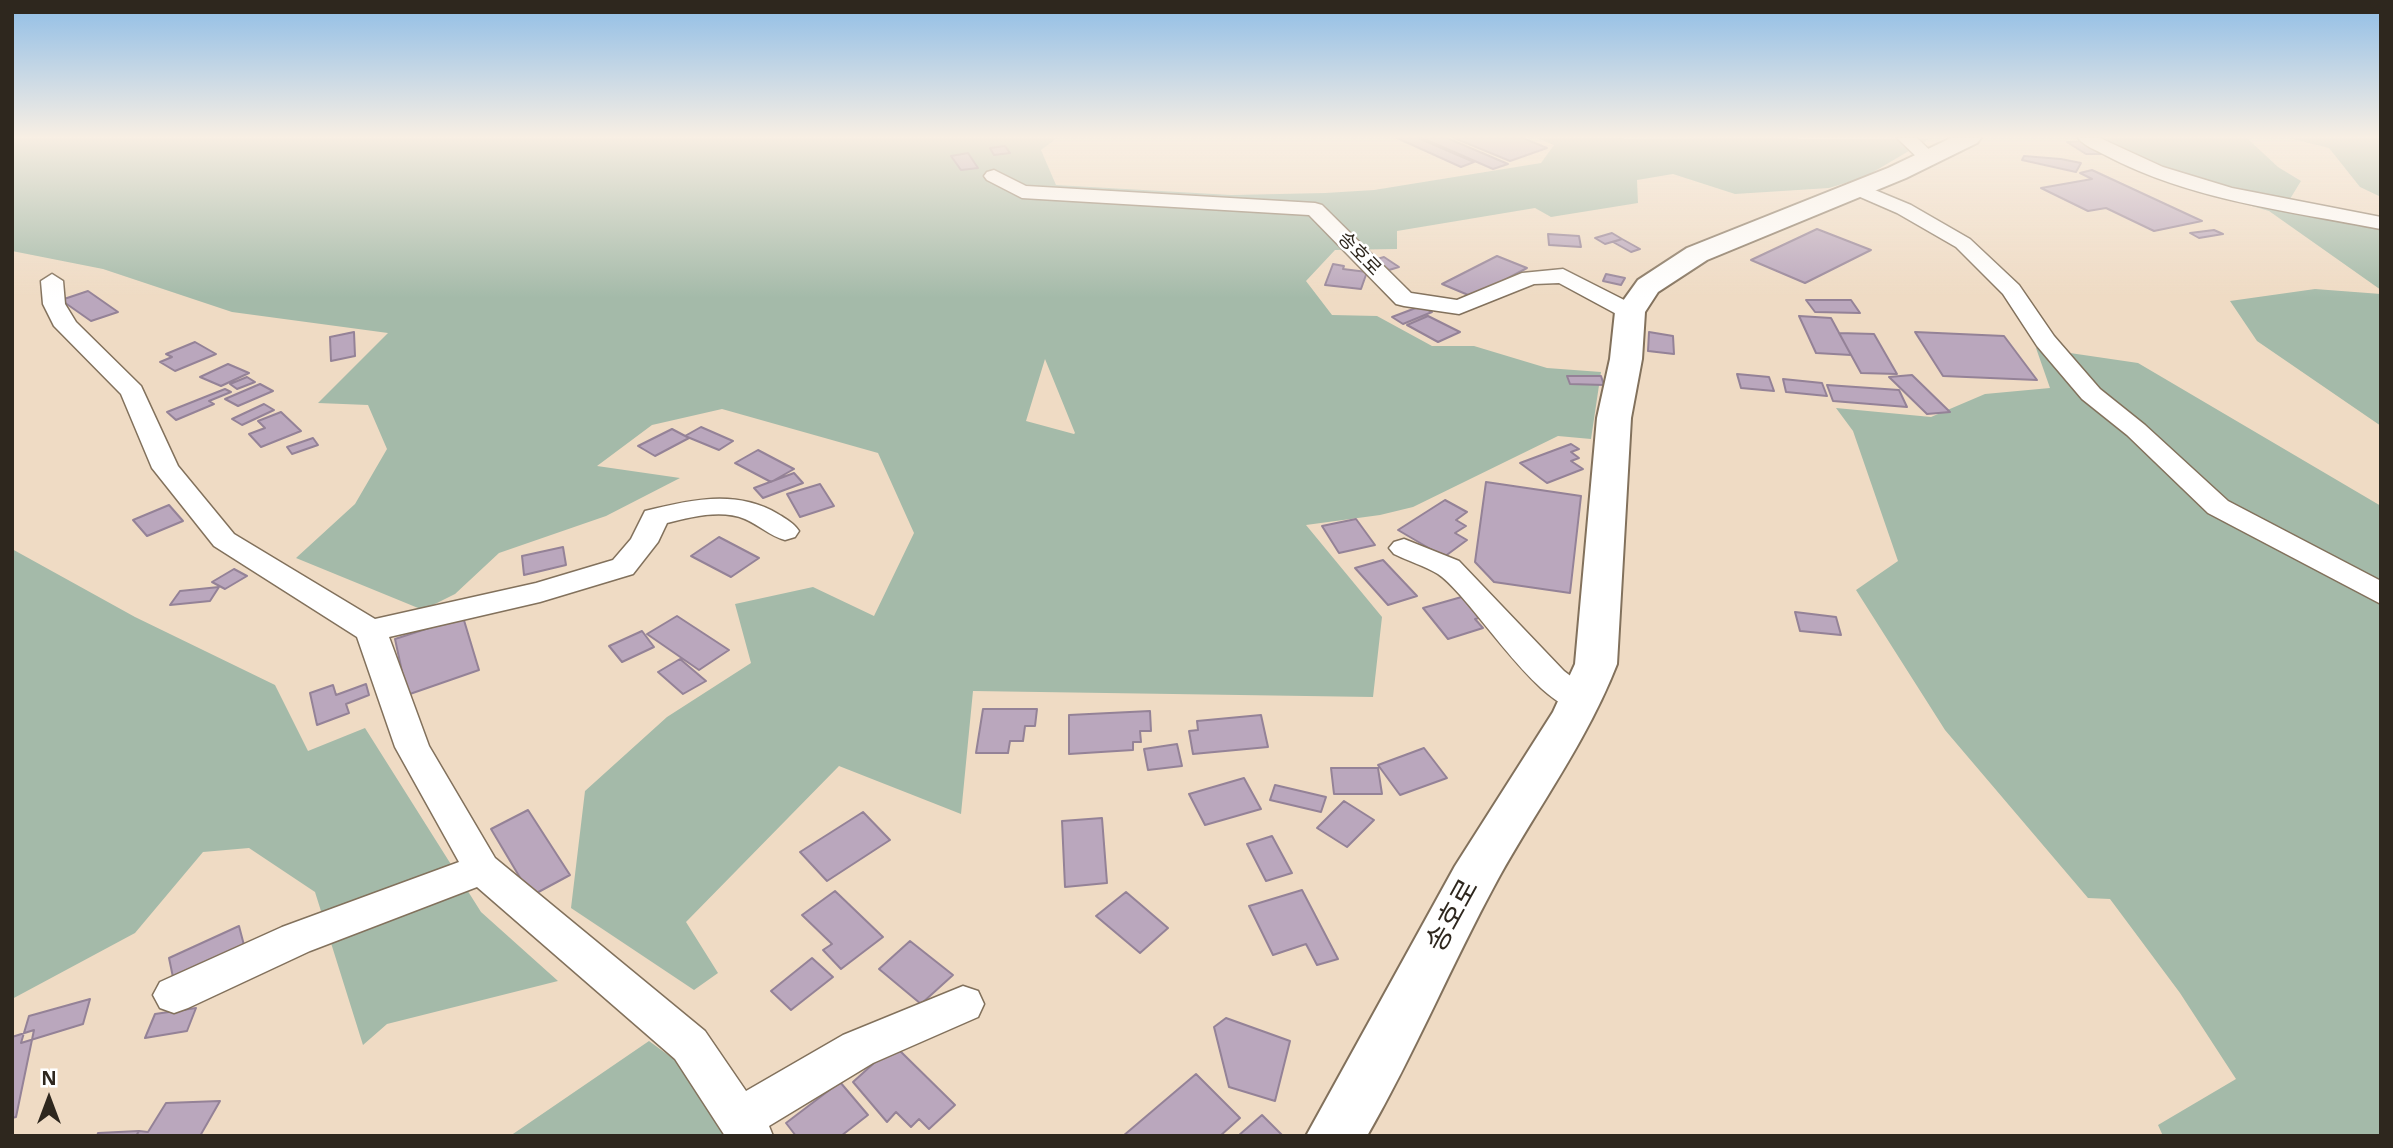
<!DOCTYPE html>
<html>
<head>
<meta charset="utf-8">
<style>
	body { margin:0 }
	#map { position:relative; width:2393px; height:1148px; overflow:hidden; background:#efdbc4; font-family:"Open Sans",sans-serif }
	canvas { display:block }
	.frame { position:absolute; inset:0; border:14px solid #2e271e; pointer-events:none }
	.north { position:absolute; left:14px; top:1064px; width:70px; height:70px; -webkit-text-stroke:5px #fff; paint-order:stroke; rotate:0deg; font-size:19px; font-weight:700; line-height:28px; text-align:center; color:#2e271e }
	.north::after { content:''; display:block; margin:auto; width:24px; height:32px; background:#2e271e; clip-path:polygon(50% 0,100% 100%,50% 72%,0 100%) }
</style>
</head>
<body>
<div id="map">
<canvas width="2393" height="1148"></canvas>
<div class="frame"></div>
<div class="north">N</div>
</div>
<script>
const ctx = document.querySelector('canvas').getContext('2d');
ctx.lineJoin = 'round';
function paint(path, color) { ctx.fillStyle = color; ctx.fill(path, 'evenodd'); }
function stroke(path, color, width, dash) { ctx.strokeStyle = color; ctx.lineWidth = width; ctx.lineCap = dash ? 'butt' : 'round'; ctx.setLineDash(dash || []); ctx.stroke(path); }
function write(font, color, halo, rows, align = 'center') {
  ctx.font = font + ' "Open Sans","Noto Sans KR",sans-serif'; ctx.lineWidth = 5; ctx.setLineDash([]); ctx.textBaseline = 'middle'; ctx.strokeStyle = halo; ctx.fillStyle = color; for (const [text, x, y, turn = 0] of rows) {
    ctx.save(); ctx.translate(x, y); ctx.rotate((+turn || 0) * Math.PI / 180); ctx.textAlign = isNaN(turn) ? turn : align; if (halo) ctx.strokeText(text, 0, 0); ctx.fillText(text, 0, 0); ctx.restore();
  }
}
paint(new Path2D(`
	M12,138H1057L1041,150L1056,185L1231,195L1325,193L1374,190L1541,163L1554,145L1536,138L1929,139L1865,177L1829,188L1735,194L1673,174L1637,180L1638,203L1551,217L1535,208L1397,231V249L1335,250L1306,281L1332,315L1377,316L1432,346H1474L1547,368L1601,372L1591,439L1558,436L1413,507L1380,515L1306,525L1382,617L1373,697L973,691L961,814L839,766L686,922L718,973L694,990L571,908L585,791L667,717L751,663L735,604L813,587L874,616L914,533L878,453L722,409L652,425L597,466L680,478L606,516L499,553L455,594L423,610L296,558L355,504L387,449L368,405L318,403L388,333L232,312L103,269L12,251ZM1045,359L1075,433L1074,434L1026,421Z
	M2102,138H2247L2278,167L2301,181L2290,199C2227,185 2156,176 2102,138Z
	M2257,138H2381V197L2360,187L2329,148L2289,138Z
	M2214,195L2381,226V290L2269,211Z
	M2315,289L2381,294V426L2257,341L2230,301Z
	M2036,348L2138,363L2381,506V1136H2163L2158,1125L2236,1079L2180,993L2110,899L2088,898L1945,730L1856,590L1898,561L1853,431L1836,408L1931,417L1985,394L2050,388Z
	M12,549L135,617L275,685L308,751L365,728L481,912L558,981L387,1024L363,1045L315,892L249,848L203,852L135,933L12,999Z
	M649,1041L705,1082L735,1136H510Z`), '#a4baa9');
const building = new Path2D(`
	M1397,138H1418L1474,162L1461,167Z
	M1422,138H1447L1508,164L1493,169Z
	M1454,138H1523L1547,148L1510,161Z
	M2083,141L2102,154H2086L2067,142Z
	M1005,146L1010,153L994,155L990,148Z
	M968,153L978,168L961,170L951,156Z
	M2024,156L2061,159L2081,163L2076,172L2022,160Z
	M2092,170L2202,221L2154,231L2106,208L2088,211L2041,188L2092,179L2080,173Z
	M1817,229L1871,250L1805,283L1751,260Z
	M2214,230L2223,234L2199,238L2190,233Z
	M1612,233L1622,239L1605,244L1595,238Z
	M1548,234L1579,236L1581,247L1549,245Z
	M1622,239L1640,249L1631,252L1613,242Z
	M1497,256L1527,268L1473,297L1442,284Z
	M1384,257L1399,267L1389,270L1374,260Z
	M1333,264L1344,266L1343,269L1367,272L1361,289L1325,285Z
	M1606,274L1625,278L1621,285L1603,281Z
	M88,291L118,312L91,321L61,300Z
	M1806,300H1851L1860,313L1815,312Z
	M1421,306L1432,312L1403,324L1392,317Z
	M1428,316L1460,332L1438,342L1407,325Z
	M1799,316L1831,318L1851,355L1816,353Z
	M354,332L355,356L331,361L330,337Z
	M1649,332L1673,336L1674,354L1648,351Z
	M1915,332L2004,336L2037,380L1943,376Z
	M1839,333L1874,334L1897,374L1861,373Z
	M195,342L216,354L175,371L160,362L172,357L166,354Z
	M228,364L249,373L221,386L200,377Z
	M1737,374L1769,377L1774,391L1741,388Z
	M1912,375L1950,412L1927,414L1889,377Z
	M1567,376H1601L1604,385L1570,384Z
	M247,377L255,382L237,389L230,384Z
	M1783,379L1822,383L1827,396L1786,392Z
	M260,384L273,391L238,406L225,399Z
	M1827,385L1899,390L1907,407L1833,401Z
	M225,389L231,392L209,401L214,404L176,420L167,412Z
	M264,404L274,410L242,425L232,419Z
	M281,412L301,431L261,447L249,434L265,428L258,421Z
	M701,427L733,441L719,450L685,436Z
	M672,429L689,438L655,456L638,446Z
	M313,438L318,445L292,454L287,447Z
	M1571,444L1579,449L1571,452L1579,458L1571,461L1583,469L1547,483L1520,463Z
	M758,450L794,469L771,482L735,463Z
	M794,473L803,483L763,498L754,488Z
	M1486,482L1581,496L1570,593L1494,582L1475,562Z
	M820,484L834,506L800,517L787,494Z
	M1445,500L1467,512L1456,520L1466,526L1455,533L1467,540L1444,557L1398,530Z
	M169,505L183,521L147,536L133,520Z
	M1356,519L1375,545L1339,553L1322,526Z
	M719,537L759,558L731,577L691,556Z
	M563,547L566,565L524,575L522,556Z
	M1383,560L1417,596L1388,605L1355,568Z
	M234,569L247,576L225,589L212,582Z
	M219,587L210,601L170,605L180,591Z
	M1465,596L1483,617L1475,619L1483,628L1448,639L1423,608Z
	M1795,612L1836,617L1841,635L1800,631Z
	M677,616L729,650L699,670L647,634Z
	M463,617L479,670L407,695L395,639Z
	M642,631L654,647L622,662L609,646Z
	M680,659L706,681L683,694L658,672Z
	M366,684L369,695L346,704L349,713L317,725L310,693L333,685L336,695Z
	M983,709H1037L1035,726H1025L1023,741H1010L1008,753H976Z
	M1150,711L1151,731H1140L1141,742H1133V750L1069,754V715Z
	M1261,715L1268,747L1193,754L1189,731L1198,730L1197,721Z
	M1177,744L1182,766L1148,770L1144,749Z
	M1424,748L1447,778L1400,795L1378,765Z
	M1331,768H1378L1382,794H1334Z
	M1244,778L1261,809L1205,825L1189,794Z
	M1275,785L1326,797L1321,812L1270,800Z
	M1344,801L1374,820L1347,847L1317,828Z
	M528,810L570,875L531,896L491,829Z
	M863,812L890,840L827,881L800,852Z
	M1102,818L1107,883L1065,887L1062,821Z
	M1272,836L1292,873L1266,881L1247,844Z
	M1302,890L1338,959L1317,965L1306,944L1273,955L1249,906Z
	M835,891L883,937L841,969L823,950L832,944L802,915Z
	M1126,892L1168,928L1140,953L1096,916Z
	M239,926L245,949L174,982L169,958Z
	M910,941L953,975L921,1004L879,969Z
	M812,958L833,977L791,1010L771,991Z
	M90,999L83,1024L21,1043L29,1016Z
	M196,1008L187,1031L145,1038L155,1014Z
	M1226,1018L1290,1041L1275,1101L1229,1087L1214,1027Z
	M34,1030L16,1117L12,1118V1037Z
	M894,1045L955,1105L929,1129L919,1119L911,1127L896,1112L887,1122L853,1082Z
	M1196,1074L1240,1118L1220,1136H1123Z
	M840,1082L868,1115L841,1136H796L786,1123Z
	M220,1101L200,1136H136L139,1131L148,1132L166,1103Z
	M1262,1115L1283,1136H1238Z
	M139,1131L136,1136H97L98,1133Z`);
paint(building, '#baa7bd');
stroke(building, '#948297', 2);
const minor = new Path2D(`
	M1897,138H1917L1939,159L1930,165L1923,163Z
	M2078,138H2100L2163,167L2232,188L2381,217V229C2289,211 2189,200 2105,155C2096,150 2084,146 2078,138Z
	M994,170L1026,186L1315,203L1322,205L1411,293L1457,300L1522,273L1563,269L1638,307L1641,312L1638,317H1622L1559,283L1534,284L1459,314L1404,306L1396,304L1309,215L1022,198L987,180L984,176L987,172Z
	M1858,183L1911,205L1970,239L2019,285L2054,336L2100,389L2145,425L2228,501L2381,581V604L2208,513L2127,435L2082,399L2037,346L2003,294L1956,247L1897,213L1851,193L1848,189L1851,185Z
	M52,274L63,281L65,304L76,322L141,386L178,466L234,534L375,619L536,583L613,560L631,539L645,511C690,500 736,489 778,514C786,519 794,523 799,531L795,537L785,540C770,536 759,525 745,519C721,509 691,517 667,523L658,542L633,574L540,602L389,637L429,746L495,858L705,1031L746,1091L843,1035L963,986L978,991L984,1004L978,1017L873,1063L769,1126L773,1136H725L675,1059L477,887L310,951L188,1008L174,1013L160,1008L153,995L160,982L282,927L459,862L395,747L357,637L214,546L152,468L121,394L54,326L43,304L41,281Z
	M1404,539L1459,561L1564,671L1594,694L1599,702L1594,710C1545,725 1476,600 1438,574C1425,566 1408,561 1394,554L1389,548L1394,542Z`);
const secondary = new Path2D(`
	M1951,138H1981L1977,143L1906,178L1707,260L1658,292L1645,312L1642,359L1631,418L1617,664C1587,741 1538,807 1498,879C1452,963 1415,1053 1367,1136H1306L1455,866L1553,712L1575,664L1597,418L1610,359L1615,312L1638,280L1687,248L1888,168Z`);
stroke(minor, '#82715c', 3);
stroke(secondary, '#82715c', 4);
paint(minor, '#fff');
paint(secondary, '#fff');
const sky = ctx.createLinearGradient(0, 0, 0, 298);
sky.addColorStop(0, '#8fbde6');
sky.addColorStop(0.46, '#f8efe4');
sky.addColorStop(1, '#f8efe400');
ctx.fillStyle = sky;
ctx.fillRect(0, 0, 2393, 298);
write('19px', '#2e271e', '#fff', [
	["송호로",1359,254,46]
]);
write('28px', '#2e271e', '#fff', [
	["송호로",1453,916,-61]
]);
</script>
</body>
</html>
